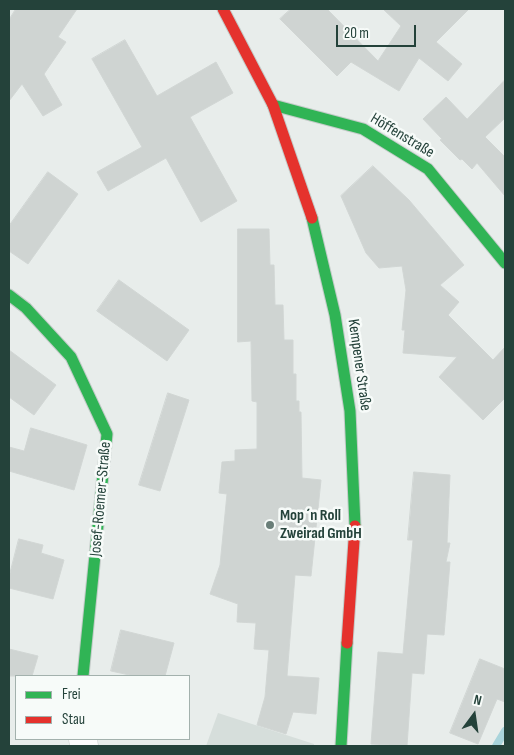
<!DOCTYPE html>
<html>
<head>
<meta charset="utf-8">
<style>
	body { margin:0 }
	#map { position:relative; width:514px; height:755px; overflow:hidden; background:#e8edeb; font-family:"Sofia Sans Condensed",sans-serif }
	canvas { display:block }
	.frame { position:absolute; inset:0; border:10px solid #24423a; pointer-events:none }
	.legend { position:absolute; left:15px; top:675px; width:175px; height:65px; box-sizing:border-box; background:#f7fbf9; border:1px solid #a3b1ad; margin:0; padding:6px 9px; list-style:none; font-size:15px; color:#24423a }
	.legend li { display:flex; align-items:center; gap:10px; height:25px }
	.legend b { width:25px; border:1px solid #a3b1ad }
	.north { position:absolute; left:449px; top:690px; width:50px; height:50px; -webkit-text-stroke:4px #f7fbf9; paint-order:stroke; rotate:14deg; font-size:14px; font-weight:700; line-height:20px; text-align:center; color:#24423a }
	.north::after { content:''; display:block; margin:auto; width:18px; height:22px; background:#24423a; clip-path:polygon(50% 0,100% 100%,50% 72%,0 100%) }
	.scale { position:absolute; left:336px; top:25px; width:80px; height:22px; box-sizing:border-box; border:2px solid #24423a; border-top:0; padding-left:6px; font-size:15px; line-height:18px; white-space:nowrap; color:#24423a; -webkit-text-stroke:4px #f7fbf9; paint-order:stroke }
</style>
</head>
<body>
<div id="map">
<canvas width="514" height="755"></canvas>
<div class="frame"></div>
<ul class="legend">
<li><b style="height:6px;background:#30b455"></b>Frei</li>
<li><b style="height:6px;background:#e5322d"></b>Stau</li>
</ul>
<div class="north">N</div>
<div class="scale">20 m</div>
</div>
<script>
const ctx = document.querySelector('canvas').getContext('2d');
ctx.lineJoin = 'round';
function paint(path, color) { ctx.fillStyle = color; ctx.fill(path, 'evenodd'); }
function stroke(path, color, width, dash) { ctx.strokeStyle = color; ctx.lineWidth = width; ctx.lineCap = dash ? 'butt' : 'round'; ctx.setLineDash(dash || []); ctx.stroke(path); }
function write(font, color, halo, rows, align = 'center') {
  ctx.font = font + ' "Sofia Sans Condensed",sans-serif'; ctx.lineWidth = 5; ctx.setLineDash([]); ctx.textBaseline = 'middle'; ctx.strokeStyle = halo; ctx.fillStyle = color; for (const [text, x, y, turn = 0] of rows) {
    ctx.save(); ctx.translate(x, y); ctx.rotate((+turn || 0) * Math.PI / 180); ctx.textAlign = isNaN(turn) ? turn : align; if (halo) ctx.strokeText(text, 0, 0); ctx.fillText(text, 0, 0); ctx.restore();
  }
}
paint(new Path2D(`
	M218,713L314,744V746H206Z`), '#d6dedb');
stroke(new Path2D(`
	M496,746L505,731`), '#a9d4db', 8);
const building = new Path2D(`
	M16,9H77L58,37L66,42L44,74L62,105L43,116L22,84L9,101V20Z
	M291,9H327L378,61L401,26L383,9H469L436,42L462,64L448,81L419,58L399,91L351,62L337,76L280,19Z
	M125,40L157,96L216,62L233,93L190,117L237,201L201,222L166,158L108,191L97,172L142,147L92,59Z
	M505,80V118L485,137L505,157V196L477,163L472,169L462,159L460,160L440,140L442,139L423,119L446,97L467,119Z
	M373,166L409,200L464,265L440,285L459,302L448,315L493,360L505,347V398L483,420L439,377L457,357L403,353L405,330H402L406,290L402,266L379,268L366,253L341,196Z
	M48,172L78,194L28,264L9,251V226Z
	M238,229H269L270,265H274L275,305H283L284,340H293V374H296V401H299V412H301L302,478L321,480L311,576L295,575L287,676L319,678L316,714L293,712L286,734L257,725L265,697L269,650L254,649L256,623L237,622L238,604L210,594L220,565L227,494L219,493L222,462L235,461V450L257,449V402L252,401L251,341L238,342Z
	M119,280L189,330L167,361L97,311Z
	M9,350L56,385L34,415L9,397Z
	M168,393L189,400L160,491L139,485Z
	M31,428L87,445L74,490L9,471V447L24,451Z
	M414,472L450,475L447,543H450L446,562H450L444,635L427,634L424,674L412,673L407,746L371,744L378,652L403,654L413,540H408Z
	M19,539L43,545L41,553L64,560L53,599L9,588V577Z
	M121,630L174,643L165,676H134L111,671Z
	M9,649L38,656L32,676H9Z
	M480,659L505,669V702L497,699L478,744L450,733Z`);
paint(building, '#cfd4d2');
stroke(building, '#d1d6d4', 1);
const street = new Path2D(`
	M83,739L84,746`);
const fast = new Path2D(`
	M273,105L363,129L428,169L505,263
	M312,218L335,315L350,411L355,526
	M9,295L26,308L71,357L107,434L83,676
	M341,746L347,643`);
const jam = new Path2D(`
	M223,9L273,105L312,218
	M347,643L355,526`);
stroke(street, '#c5cac8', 29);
stroke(fast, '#c3cbc8', 13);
stroke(jam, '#c3cbc8', 13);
stroke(street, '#fcfcfc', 28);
stroke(fast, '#30b455', 11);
stroke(jam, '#e5322d', 11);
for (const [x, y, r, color] of [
	[270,525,5,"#697e78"]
]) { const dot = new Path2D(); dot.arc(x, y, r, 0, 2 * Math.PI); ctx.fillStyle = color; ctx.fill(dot); stroke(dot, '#f7fbf9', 2); }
write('16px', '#24423a', '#f7fbf9', [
	["Höffenstraße",402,136,31],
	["Kempener Straße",359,365,82],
	["Josef-Roemer-Straße",101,499,-85]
]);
write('bold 16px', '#24423a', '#f7fbf9', [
	["Mop ´n Roll",280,516],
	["Zweirad GmbH",280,534]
], 'left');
</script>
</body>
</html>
